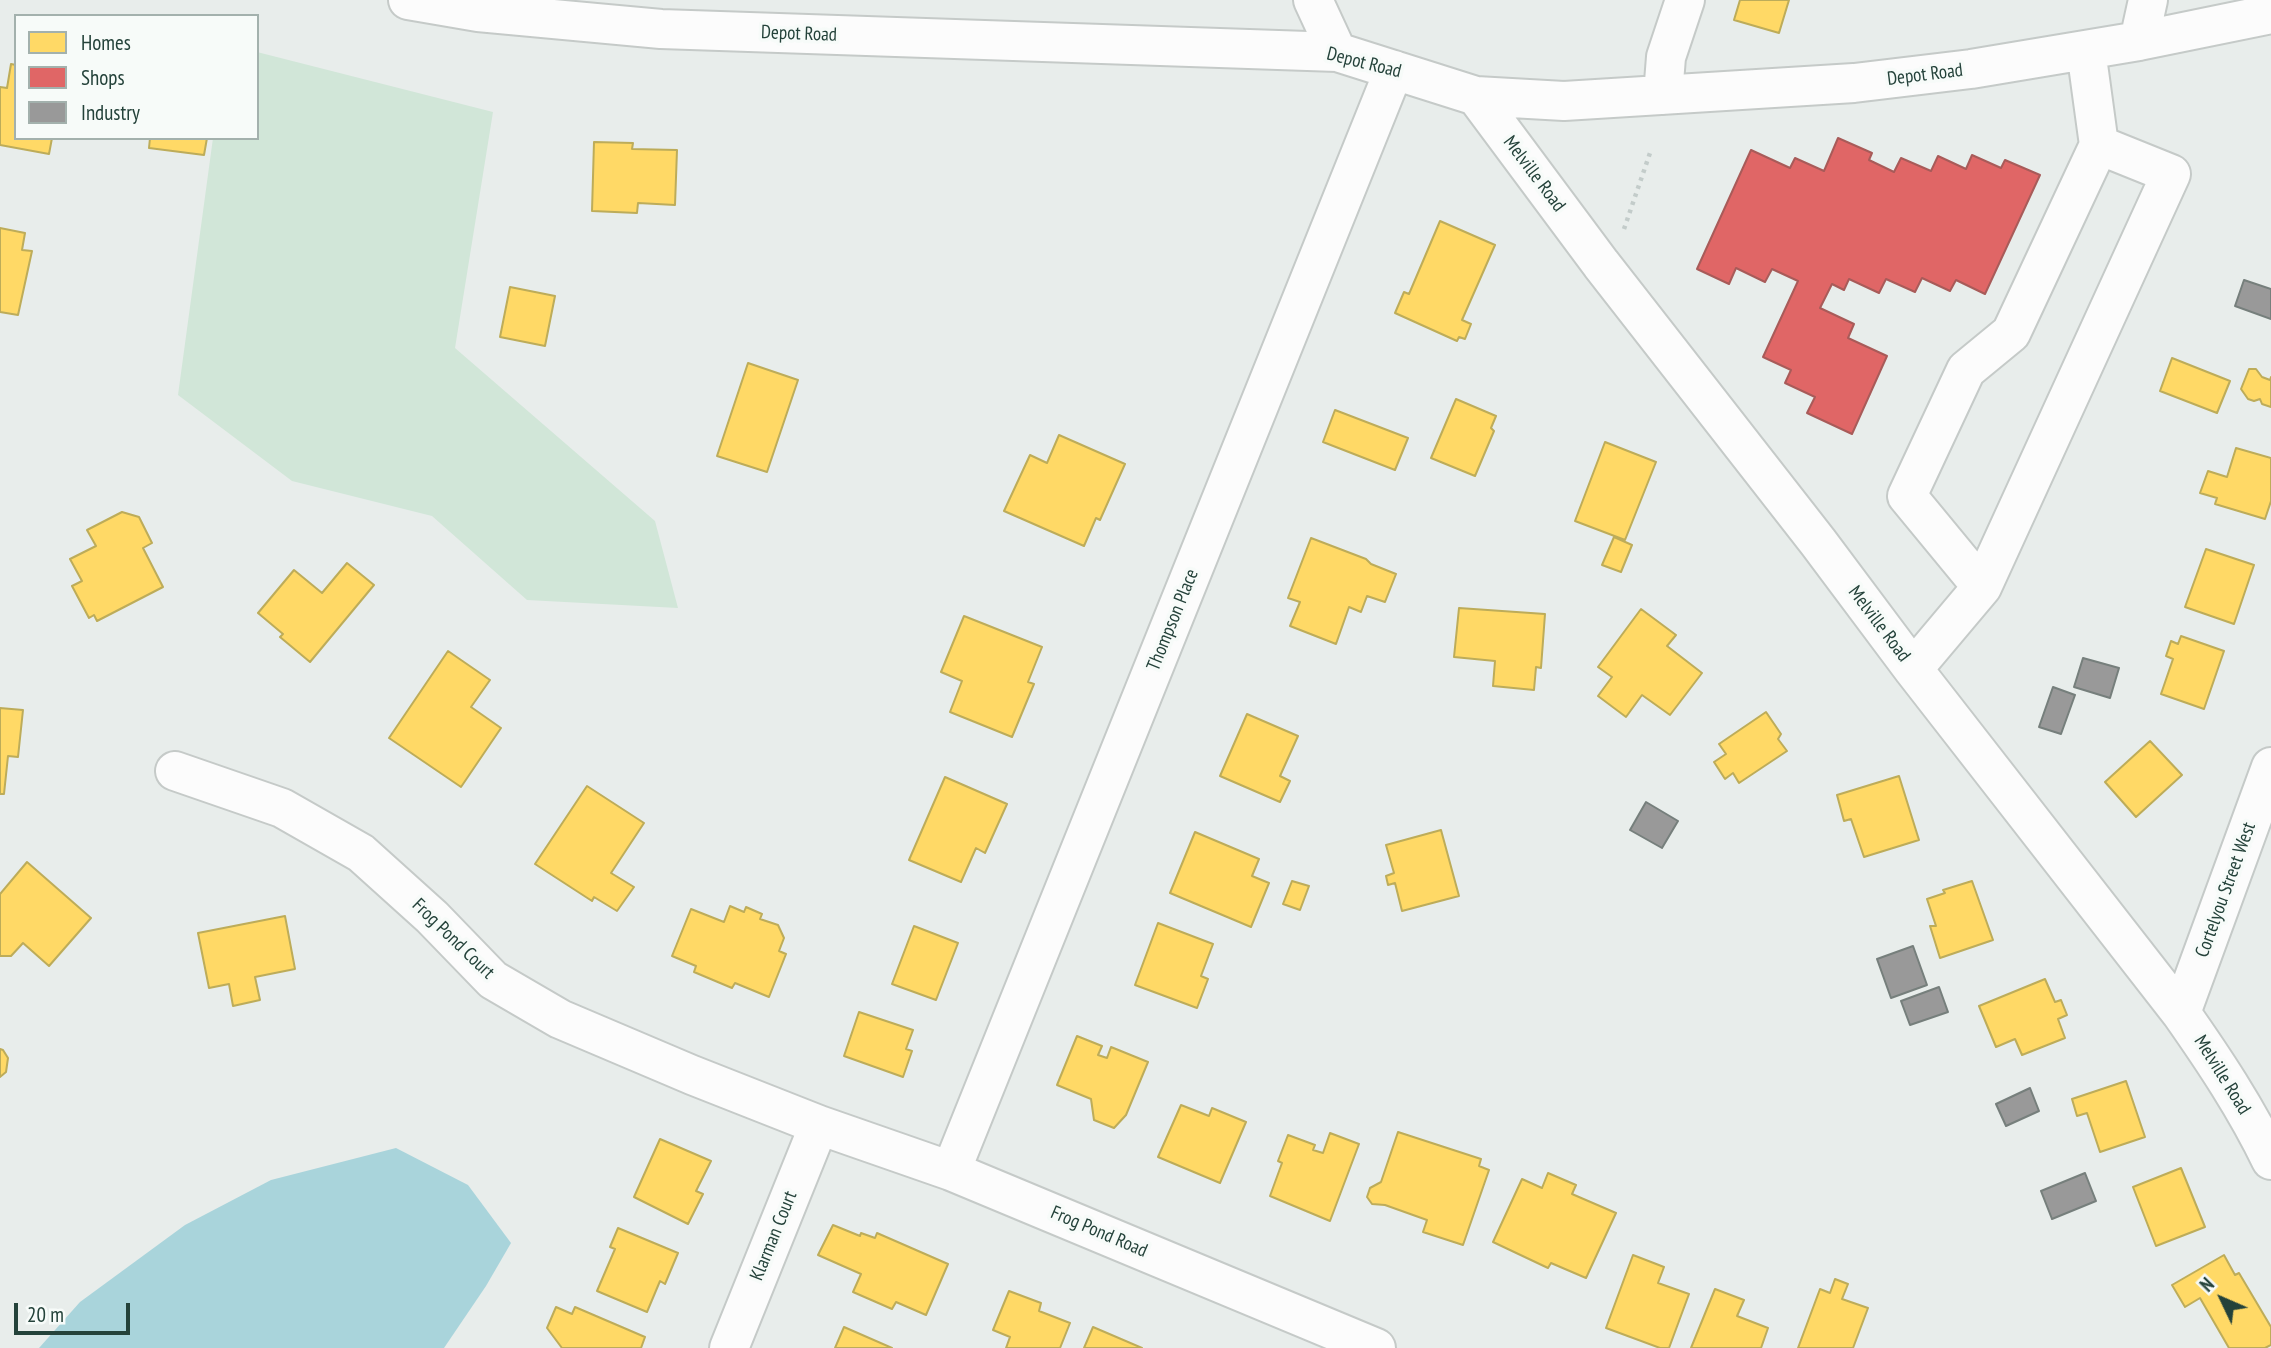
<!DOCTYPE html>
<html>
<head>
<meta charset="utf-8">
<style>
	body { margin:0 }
	#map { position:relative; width:2271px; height:1348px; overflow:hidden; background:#e8edeb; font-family:"PT Sans Narrow",sans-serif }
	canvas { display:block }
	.legend { position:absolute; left:14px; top:14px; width:245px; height:126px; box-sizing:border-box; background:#f7fbf9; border:2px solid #a3b1ad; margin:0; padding:9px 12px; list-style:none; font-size:21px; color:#24423a }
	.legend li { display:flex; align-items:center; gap:14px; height:35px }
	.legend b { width:35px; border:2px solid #a3b1ad }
	.north { position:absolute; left:2187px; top:1264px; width:70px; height:70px; -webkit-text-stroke:5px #f7fbf9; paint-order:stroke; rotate:314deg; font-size:19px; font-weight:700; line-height:28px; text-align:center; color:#24423a }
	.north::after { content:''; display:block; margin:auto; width:24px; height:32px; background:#24423a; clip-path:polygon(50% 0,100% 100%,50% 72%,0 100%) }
	.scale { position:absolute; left:14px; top:1303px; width:116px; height:32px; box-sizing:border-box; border:4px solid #24423a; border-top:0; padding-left:9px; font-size:21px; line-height:24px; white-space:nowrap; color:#24423a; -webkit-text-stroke:5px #f7fbf9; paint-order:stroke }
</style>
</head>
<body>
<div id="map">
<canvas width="2271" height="1348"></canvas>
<ul class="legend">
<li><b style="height:19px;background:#ffd966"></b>Homes</li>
<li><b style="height:19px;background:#e06666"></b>Shops</li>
<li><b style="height:19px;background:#999"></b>Industry</li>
</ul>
<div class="north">N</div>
<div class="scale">20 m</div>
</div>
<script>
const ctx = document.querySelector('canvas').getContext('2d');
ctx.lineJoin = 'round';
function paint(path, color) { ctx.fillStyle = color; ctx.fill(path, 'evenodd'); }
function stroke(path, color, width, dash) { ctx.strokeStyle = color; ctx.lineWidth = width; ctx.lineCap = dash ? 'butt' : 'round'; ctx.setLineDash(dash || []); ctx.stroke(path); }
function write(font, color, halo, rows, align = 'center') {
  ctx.font = font + ' "PT Sans Narrow",sans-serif'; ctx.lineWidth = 7; ctx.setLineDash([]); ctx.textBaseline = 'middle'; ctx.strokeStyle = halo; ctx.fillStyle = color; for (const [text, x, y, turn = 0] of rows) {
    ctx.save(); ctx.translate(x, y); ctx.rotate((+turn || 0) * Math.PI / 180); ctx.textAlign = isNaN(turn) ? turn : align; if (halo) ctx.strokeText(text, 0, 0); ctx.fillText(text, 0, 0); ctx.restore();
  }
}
paint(new Path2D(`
	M257,52L493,112L455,348L655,521L678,608L527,600L432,516L292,481L178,395L213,138H257Z`), '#d1e6d8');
paint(new Path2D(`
	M396,1148L468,1185L511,1243L486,1286L444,1348H39L80,1302L185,1225L271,1180Z`), '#a9d4db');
const homes = new Path2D(`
	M1740,0H1789L1779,33L1734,20Z
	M11,64L16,65V138H52L49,154L0,145V87L7,88Z
	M150,138H207L204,155L149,148Z
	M594,142L633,143L632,149L677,150L675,205L638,203L637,213L592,211Z
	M1440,221L1495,245L1462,320L1471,324L1465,339L1459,337L1457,341L1395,313L1404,292L1409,294Z
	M0,228L25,233L22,250L32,251L18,315L0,312Z
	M510,287L555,296L545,346L500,337Z
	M2172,358L2230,381L2217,413L2160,391Z
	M748,363L798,380L767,472L717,456Z
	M2249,369H2256L2262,377L2270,380L2271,377V407L2262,404L2260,399L2254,401L2248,399L2241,389Z
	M1456,399L1496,416L1491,428L1494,431L1475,476L1431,458Z
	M1335,410L1408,438L1395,470L1323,442Z
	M1059,435L1125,464L1100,520L1096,518L1084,546L1004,511L1030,455L1047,463Z
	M1605,442L1656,462L1625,540L1575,521Z
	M2236,448L2271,458V501L2265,519L2215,504L2217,498L2200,493L2208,471L2227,477Z
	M122,512L139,517L152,543L143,548L163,587L97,621L94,615L89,618L72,586L82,581L70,559L96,546L87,530Z
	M1614,537L1632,545L1621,572L1602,565Z
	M1311,538L1366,559L1371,564L1396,574L1385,602L1367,596L1361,612L1349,607L1336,644L1290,626L1300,602L1288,598Z
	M2206,549L2254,565L2234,624L2185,607Z
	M347,563L374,585L310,662L280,637L283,634L258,613L294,570L322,593Z
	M1459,608L1545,614L1541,668L1536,667L1534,690L1493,686L1495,661L1454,657Z
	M1641,609L1676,635L1667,646L1702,673L1670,715L1642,695L1626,717L1598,696L1612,677L1598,667Z
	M964,616L1042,647L1028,682L1034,684L1012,737L950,712L962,681L941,672Z
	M2181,636L2224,651L2204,709L2161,694L2173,659L2166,656L2171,641L2178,644Z
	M448,651L490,680L471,707L501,728L461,787L389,738Z
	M0,708L23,710L18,757L8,756L4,794H0Z
	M1766,712L1781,734L1778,739L1787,751L1739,783L1733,773L1725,779L1714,762L1726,754L1719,744Z
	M1247,714L1298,736L1280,776L1290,781L1280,802L1220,776Z
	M2150,741L2182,775L2136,817L2105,782Z
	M1899,776L1919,840L1864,857L1851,819L1844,821L1837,795Z
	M945,777L1007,804L985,853L976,848L961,882L909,860Z
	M587,786L644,823L611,873L634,887L617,911L594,897L592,901L535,864Z
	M1441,830L1459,896L1402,911L1395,883L1388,885L1386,876L1394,873L1386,845Z
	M1195,832L1259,859L1252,876L1269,883L1251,927L1170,893Z
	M27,862L91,918L49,966L23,943L11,956H0V894Z
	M1292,881L1309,886L1300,910L1283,904Z
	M1972,881L1993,940L1940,958L1930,926H1936L1927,899L1945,893L1943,890Z
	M730,906L744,912L746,907L762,914L760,919L778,925L784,938L779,951L786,954L769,997L735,983L732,988L694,972L696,966L672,956L691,909L724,922Z
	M285,916L295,969L255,977L260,1000L233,1006L229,984L209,988L198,933Z
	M1158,923L1213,944L1201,976L1208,979L1197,1008L1135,985Z
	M914,926L958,943L936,1000L892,984Z
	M2045,979L2055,1002L2061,1000L2067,1015L2058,1019L2065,1038L2022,1055L2015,1039L1996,1047L1979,1006Z
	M859,1012L913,1030L906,1049L912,1051L903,1077L844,1056Z
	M1077,1036L1102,1046L1098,1055L1107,1058L1111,1047L1148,1062L1126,1115L1114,1128L1094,1120L1091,1099L1057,1085Z
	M0,1049L3,1050L8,1058L6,1072L0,1077Z
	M2126,1081L2145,1137L2100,1152L2087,1113L2077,1116L2072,1099Z
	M1181,1105L1209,1116L1212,1108L1246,1122L1220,1183L1158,1157Z
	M1398,1132L1481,1159L1479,1166L1489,1170L1463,1245L1423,1232L1427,1220L1385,1205L1372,1204L1367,1197L1370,1188L1381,1182Z
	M1330,1133L1359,1144L1330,1221L1270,1196L1282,1163L1278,1161L1288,1135L1315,1145L1313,1150L1323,1153Z
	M660,1139L711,1161L696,1191L703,1194L688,1224L634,1197Z
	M2181,1168L2205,1227L2156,1246L2133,1187Z
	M1548,1173L1576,1185L1572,1194L1616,1213L1586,1278L1551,1263L1548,1268L1493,1242L1522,1179L1542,1188Z
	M833,1225L860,1236L861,1233L875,1238L877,1233L948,1264L926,1315L896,1302L892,1309L853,1292L861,1274L818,1255Z
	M618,1228L678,1253L665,1284L660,1281L647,1312L597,1291L615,1249L610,1247Z
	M1633,1255L1664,1267L1658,1283L1689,1294L1669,1348H1660L1606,1328Z
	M2224,1255L2235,1275L2239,1273L2271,1327V1345L2265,1348H2229L2200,1298L2185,1307L2172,1285Z
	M1835,1279L1848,1284L1842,1299L1868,1308L1853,1348H1798L1820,1289L1830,1293Z
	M1715,1289L1744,1300L1737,1316L1768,1328L1761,1348H1691Z
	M1009,1291L1041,1303L1039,1311L1070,1323L1060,1348H1006L1010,1337L993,1330Z
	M556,1307L572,1314L575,1307L645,1337L641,1348H562L547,1328Z
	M844,1327L892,1348H835Z
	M1093,1327L1142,1348H1084Z`);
paint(homes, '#ffd966');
stroke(homes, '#bdac59', 2);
const shops = new Path2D(`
	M1838,138L1872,153L1869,160L1894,172L1901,158L1931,171L1938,156L1966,169L1972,155L2001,168L2005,160L2040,175L1985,294L1956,280L1950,291L1922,278L1915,292L1886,279L1879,293L1849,279L1844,290L1832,284L1820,308L1854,324L1848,338L1887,356L1852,434L1807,413L1815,397L1785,383L1791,370L1763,357L1798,281L1772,269L1765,282L1736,268L1729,284L1697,269L1751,150L1790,168L1795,158L1824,171Z`);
paint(shops, '#e06666');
stroke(shops, '#a85b59', 2);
const industry = new Path2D(`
	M2244,280L2271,289V319L2235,306Z
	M2083,658L2119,668L2110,698L2074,687Z
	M2053,687L2075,695L2061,734L2039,727Z
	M1646,802L1678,821L1662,848L1630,830Z
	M1913,946L1927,985L1891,998L1877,959Z
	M1939,987L1948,1012L1910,1025L1901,1001Z
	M2030,1088L2039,1111L2006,1126L1996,1104Z
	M2085,1173L2096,1201L2052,1219L2041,1191Z`);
paint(industry, '#999');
stroke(industry, '#767f7c', 2);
const minor = new Path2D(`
	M408,0L478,12L661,29L1337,52L1476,96L1564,101L1854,83L1971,69L2139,41L2271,14
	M1313,0L1337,52
	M2139,41L2148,0
	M1663,95L1666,57L1685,0
	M1476,96L1601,264L1818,542L1913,669L2181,1013C2214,1060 2246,1108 2271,1160
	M1982,587L2171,174L2099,145
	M1913,669L1982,587L1907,496L1966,370L2011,333L2099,145L2086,50
	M175,771L282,808L361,853L432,917L493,980L560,1019L692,1075L819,1125L951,1171L1376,1348
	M2181,1013L2271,767
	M951,1171L1394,70
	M729,1348L819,1125`);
stroke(minor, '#c5cac8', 42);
stroke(new Path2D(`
	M1624,229L1650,153`), '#c3ccca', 4.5, [3.5, 5]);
stroke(minor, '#fcfcfc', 38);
write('19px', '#24423a', '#f7fbf9', [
	["Depot Road",799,34,2],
	["Depot Road",1364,63,14],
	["Depot Road",1925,75,-7],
	["Melville Road",1534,174,53],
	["Thompson Place",1173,620,-68],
	["Melville Road",1879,624,53],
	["Cortelyou Street West",2226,890,-70],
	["Frog Pond Court",453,939,44],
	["Melville Road",2222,1075,58],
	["Frog Pond Road",1099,1232,23],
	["Klarman Court",774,1236,-68]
]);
</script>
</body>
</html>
